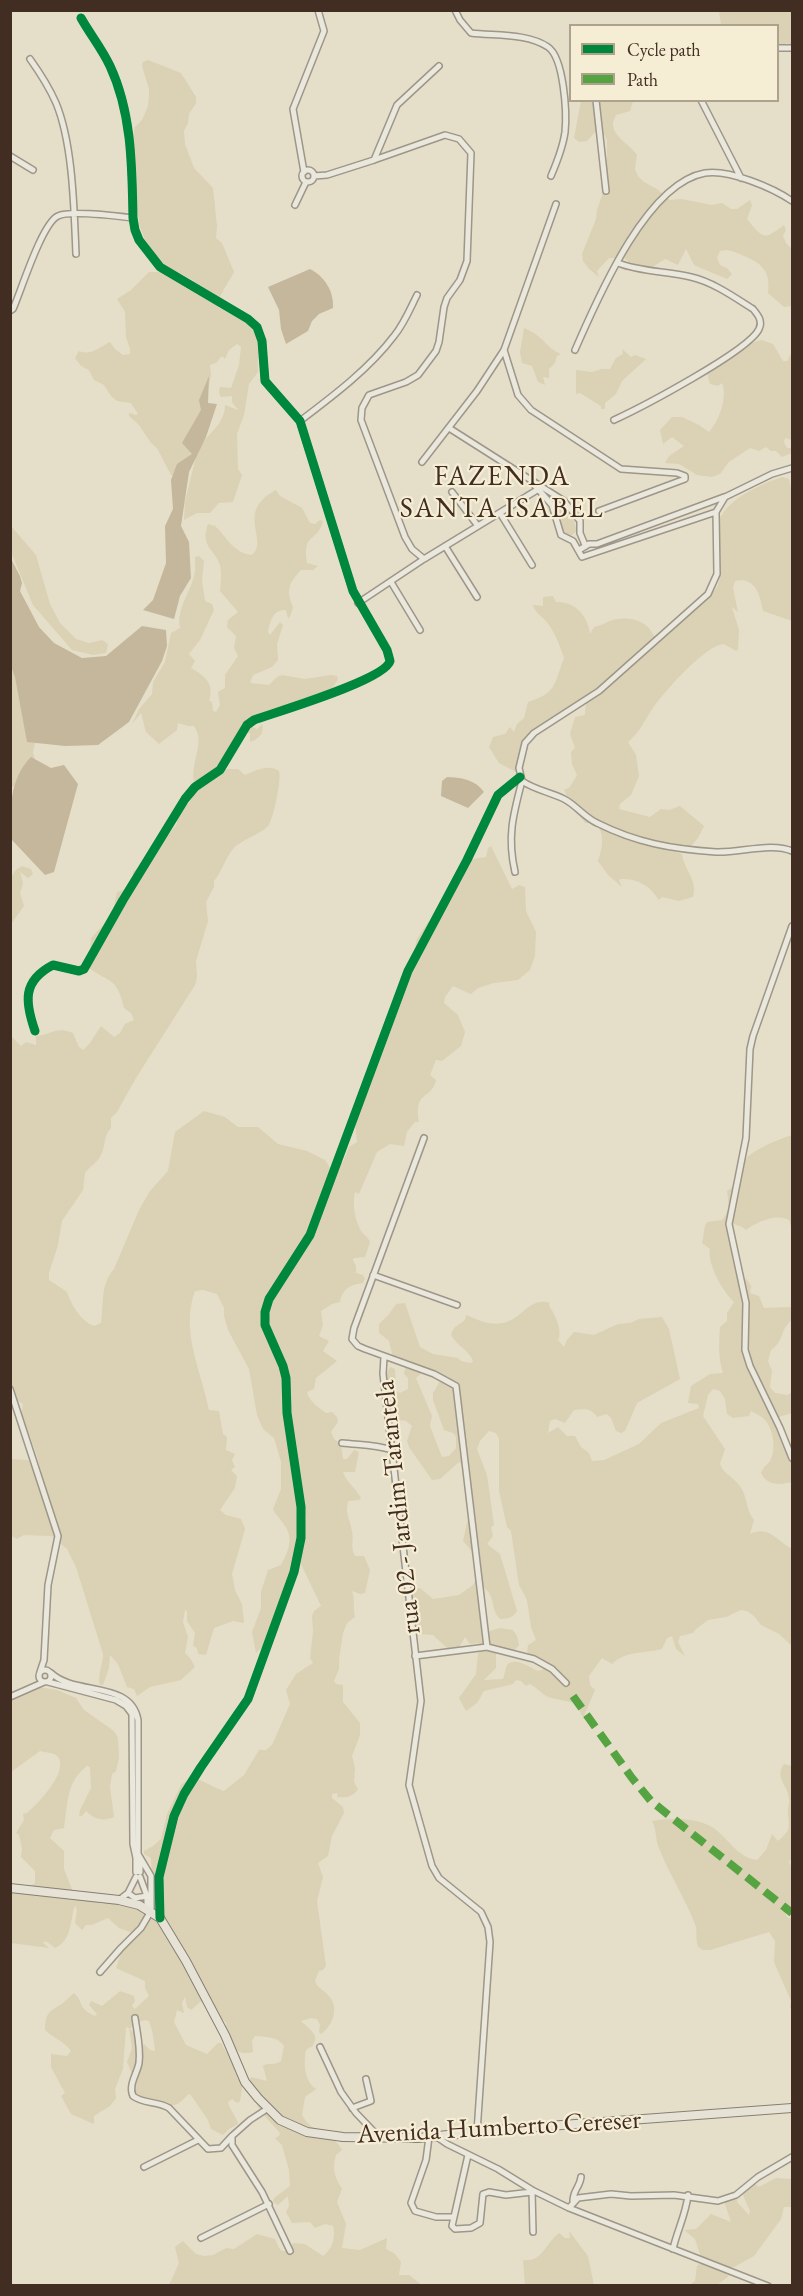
<!DOCTYPE html>
<html>
<head>
<meta charset="utf-8">
<style>
	body { margin:0 }
	#map { position:relative; width:803px; height:2296px; overflow:hidden; background:#e5dfc9; font-family:"EB Garamond",serif }
	canvas { display:block }
	.frame { position:absolute; inset:0; border:12px solid #422d22; pointer-events:none }
	.legend { position:absolute; left:569px; top:24px; width:210px; height:78px; box-sizing:border-box; background:#f6eed4; border:2px solid #aea18d; margin:0; padding:8px 10px; list-style:none; font-size:18px; color:#422d22 }
	.legend li { display:flex; align-items:center; gap:12px; height:30px }
	.legend b { width:30px; border:2px solid #aea18d }
</style>
</head>
<body>
<div id="map">
<canvas width="803" height="2296"></canvas>
<div class="frame"></div>
<ul class="legend">
<li><b style="height:8px;background:#00873e"></b>Cycle path</li>
<li><b style="height:8px;background:#55a441"></b>Path</li>
</ul>
</div>
<script>
const ctx = document.querySelector('canvas').getContext('2d');
ctx.lineJoin = 'round';
function paint(path, color) { ctx.fillStyle = color; ctx.fill(path, 'evenodd'); }
function stroke(path, color, width, dash) { ctx.strokeStyle = color; ctx.lineWidth = width; ctx.lineCap = dash ? 'butt' : 'round'; ctx.setLineDash(dash || []); ctx.stroke(path); }
function write(font, color, halo, rows, align = 'center') {
  ctx.font = font + ' "EB Garamond",serif'; ctx.lineWidth = 4.5; ctx.setLineDash([]); ctx.textBaseline = 'middle'; ctx.strokeStyle = halo; ctx.fillStyle = color; for (const [text, x, y, turn = 0] of rows) {
    ctx.save(); ctx.translate(x, y); ctx.rotate((+turn || 0) * Math.PI / 180); ctx.textAlign = isNaN(turn) ? turn : align; if (halo) ctx.strokeText(text, 0, 0); ctx.fillText(text, 0, 0); ctx.restore();
  }
}
paint(new Path2D(`
	M719,11H792V46L787,43L778,48V26L721,25Z
	M148,60L181,73L196,97V103L189,114L188,123L184,131L185,144L194,168L213,188L217,226L216,238L222,243L234,272L219,298L218,307L255,328C263,341 257,356 258,372L249,384L244,415L237,434L238,469L242,475L233,502L219,503L210,513H197L184,520L185,502L196,456L175,475H171L157,448L151,443L139,425L129,416V413L136,415L138,414L131,403L117,401L111,396L104,385L94,380L89,370L81,366L75,358L79,351C91,356 100,347 110,342L115,349L123,355L130,354V349L126,337L125,312L117,299L131,290L149,272H166L196,282L159,262L145,240L140,227L132,179V139L135,127L142,120L148,106L149,96V89L142,66L143,62ZM237,344L241,347L239,365L231,388L220,387L219,393L221,397L232,396V402L238,410L225,405C225,421 213,430 204,441L208,390L211,375L210,365L216,363L222,356L225,359L229,350Z
	M581,101H633L630,111L616,115C605,133 628,142 637,155L635,169L638,176L644,182L657,189L670,200L681,199L712,205L722,203L731,209H737L750,200L752,205L747,219C764,240 764,240 784,225L786,230L783,236L786,243L792,249V306L784,307L768,293C771,272 762,263 744,256C735,252 729,249 720,251L717,258L720,265L727,268L732,274L727,279L694,265L686,249L678,265L665,259C645,272 645,276 624,258H609L597,271L599,277L589,269L583,261L582,254L596,219L597,210L607,181V140L604,134L596,131L587,141L579,142L574,138Z
	M524,328C543,335 546,348 561,354L557,356L555,363L549,369V378L543,377L545,385L538,382L532,366L522,363L520,352Z
	M762,340L773,344L783,361H787L792,352V440L785,438L784,442L787,448H792V453L782,457L776,451H771L766,447L759,451L750,448L729,462L720,474L712,477L697,475L679,464L665,463L669,456L684,446L672,437L663,444L660,430L672,417H682L699,425L709,432C719,421 728,397 722,383L718,386L710,384L707,373C717,358 745,344 762,340Z
	M622,349L631,357L635,355L646,359L622,381L616,394L605,403V409H601V406L580,393L576,394V370L592,372L602,369H610L616,358L623,354Z
	M782,477L789,479L792,492V621L763,611C760,596 756,576 735,581L733,588L738,612L732,607L739,630L738,649L736,651L724,644C706,645 670,686 658,701C646,715 643,730 628,742L636,755L639,776L631,795L620,804L619,809L650,817L661,809L669,810L680,806L704,826L698,838L690,847L668,849L682,854C684,870 698,880 693,897L679,901L662,897L659,900C650,886 638,878 620,879L619,880L622,887L608,875L598,861C602,849 606,833 595,823H585L576,810L575,812L564,790L570,787L577,775L572,764L571,752L575,748L570,734L575,717L585,715L586,703L549,721L526,743L518,773L499,763L489,747L493,737L505,734L510,727L514,732L517,724L524,718L528,702C557,693 554,684 564,658C560,646 556,635 549,625C544,617 536,615 533,605L543,606V597L553,596L556,602C575,601 588,616 590,634L594,627C601,626 606,622 613,620C629,616 647,620 654,636H659C673,625 711,600 718,585C723,572 718,566 717,553C717,543 716,532 719,521C727,499 761,484 782,477Z
	M276,490L280,496L302,508L310,523L315,524L320,520L323,521C318,543 302,531 307,563L318,566L313,570H301C288,584 286,590 293,607L290,617L288,618L286,610C273,609 270,621 268,632L270,635L280,622L283,625L277,644L278,660L272,667L253,675L250,683L269,685L277,677L282,675L305,679L331,675L337,676L338,679L333,687L324,693L252,719L250,723L252,727L257,729L262,724C265,733 259,739 250,742V733L244,732L225,754L222,769H238L245,775C256,770 269,764 279,771C282,777 273,821 268,826C261,834 239,841 233,849C225,859 222,871 214,881V887L206,902L208,921L196,961L197,977L195,985L136,1078L117,1112L111,1118V1128C103,1136 106,1145 101,1155C97,1163 90,1166 85,1173L83,1190L62,1221L58,1245L49,1273V1280L67,1292C71,1305 81,1321 94,1326L101,1323C104,1303 100,1285 114,1269L139,1210L150,1191L168,1171L175,1132L204,1111L225,1117L238,1127H258L278,1144L307,1151L325,1160L330,1168L327,1194L335,1176V1165L339,1158L340,1163L343,1162L349,1147L357,1142L355,1124L357,1112L395,1003L418,946V944L415,947L417,939L429,921H434L446,907L469,862L473,859L486,857L488,848L491,846L512,889L519,885L525,887L526,911L536,932L535,956L530,970L518,980L494,983L478,988L471,994L453,986L445,997L444,1003L458,1015L465,1032L461,1046L442,1061L436,1060L430,1075L436,1080C432,1100 413,1090 419,1122H415L407,1132L404,1146L390,1144L377,1152L359,1194L355,1192C352,1205 355,1220 361,1231C363,1234 368,1237 370,1242L365,1257L354,1258L353,1260L356,1266V1273L363,1275L365,1279L363,1283C350,1285 343,1288 340,1302L332,1304L321,1311L323,1325L319,1336L329,1341L323,1351L337,1361L316,1378L314,1389L307,1392C308,1400 319,1408 326,1413L332,1412L337,1417L338,1422L331,1432L334,1439L341,1444L343,1459H347L354,1450L359,1452L355,1472H343C346,1482 356,1488 361,1498L359,1500L348,1501C345,1516 350,1518 352,1531C354,1541 350,1547 355,1556H364L370,1570L365,1593L360,1594L352,1591C355,1600 353,1607 355,1617L347,1623L343,1633L339,1659V1669L334,1681L336,1684L343,1685V1702L360,1723V1735L352,1756L355,1768L354,1782L358,1789C353,1797 346,1798 337,1797L338,1793L332,1794V1798L343,1807L344,1813L332,1836L328,1856L318,1863L323,1877L317,1901L326,1966L323,1970L319,1971L315,1981C318,1989 323,1989 328,1995C340,2006 333,2026 321,2034L319,2032L320,2025L317,2019L311,2018L301,2021C305,2026 320,2034 314,2043C313,2047 308,2048 306,2050C303,2064 305,2082 316,2089L305,2097L302,2115C312,2134 331,2130 342,2150L336,2155C332,2169 334,2176 342,2189L337,2202L346,2224L342,2248L360,2250L387,2238L386,2249L395,2254L401,2262L399,2275H409L422,2285H169L179,2263L175,2247L183,2241L196,2254L204,2256L213,2255L226,2248L234,2249L257,2234L275,2239L279,2248L282,2251H288L293,2243L305,2244L323,2256C332,2250 336,2237 333,2226L325,2224L315,2228L310,2222L292,2223L286,2212L289,2206L288,2196L278,2205L273,2202L274,2198L290,2186L289,2170L282,2145L275,2138L279,2136L280,2133L261,2112L247,2088L251,2077L267,2081L263,2066C268,2062 275,2066 281,2061L284,2046C277,2036 266,2037 255,2036L252,2041L253,2052C235,2057 229,2044 223,2029L227,2024L205,2002H200L191,2010L187,2007L185,1997L182,2003L184,2013L177,2010L174,2022L186,2045L207,2054L218,2043H221L233,2064L237,2077L243,2083L240,2101L237,2103L232,2099L228,2102C230,2111 236,2115 238,2124L229,2129L223,2135L211,2129L208,2120L190,2094C185,2096 184,2100 179,2103C168,2110 145,2101 136,2095L133,2089V2076L127,2062L132,2048L129,2028L126,2027L123,2069L115,2089L116,2098L110,2106L94,2116V2124L71,2114L61,2096L65,2093L51,2067V2054L67,2056L71,2051C64,2041 53,2038 45,2030C45,2011 51,2011 63,2003C67,2000 70,1996 74,1993C84,2002 77,2008 95,2016L97,2014L89,2005L91,2001L102,2006L120,1991L134,1996L135,2001L132,2006L135,2009L149,1996L145,1988V1981L116,1968L125,1942L135,1934L119,1928L108,1918L92,1925H86L82,1930L75,1923L77,1910L75,1905C70,1920 72,1941 55,1948L46,1941L43,1943L49,1948L11,1943V1893L22,1892L35,1883V1871L21,1857L22,1849L19,1835L16,1833L24,1820L23,1814L27,1813C38,1804 69,1771 58,1757C55,1752 46,1753 40,1751L11,1772V1700L38,1687L57,1690L76,1698L84,1710L114,1731L118,1738L119,1758L116,1771L112,1774L110,1787L114,1817C103,1822 94,1819 86,1811L82,1816H79L80,1810L91,1788L90,1767L87,1766C66,1782 68,1803 64,1828L54,1830L50,1838L64,1851V1869L73,1892L102,1904L106,1902C125,1903 143,1910 162,1913L152,1879L151,1858L144,1854V1851L153,1846L161,1839L167,1814L181,1785L191,1777C203,1780 212,1787 224,1791L244,1775L259,1750H266L272,1745L290,1704L286,1690L296,1674L313,1663L310,1658L313,1631L312,1616L314,1611L321,1606L301,1564L302,1539L306,1516L299,1519L300,1526L297,1557L269,1641L256,1653L252,1632L261,1608V1592L268,1570L281,1565C288,1553 294,1538 285,1526C281,1519 276,1516 273,1509L281,1489V1462L274,1438L263,1429L257,1415L249,1369L228,1330L224,1316V1308L217,1294L203,1290L195,1291C180,1331 201,1370 209,1410L219,1411L223,1434L227,1437L226,1450L235,1454L232,1460L235,1467L231,1470L237,1476L235,1488L220,1510L226,1515L241,1519L245,1529L232,1574L235,1590L242,1604L244,1623L233,1621L214,1628L206,1655L198,1654L197,1648L193,1646L195,1633L187,1621V1611L185,1610L183,1622L188,1637L185,1653L190,1658L195,1667L181,1680L150,1687L137,1696L134,1689L127,1687L118,1664L110,1655L109,1668L103,1685H100C97,1677 103,1664 103,1654L76,1567L67,1549L52,1536L24,1535L17,1539L11,1536V1459L28,1460L42,1480C43,1469 27,1426 21,1416L23,1404L17,1400L11,1386V1036L21,1046L26,1042L36,1045V1036C52,1035 56,1026 73,1033L79,1047L83,1050L90,1043L101,1026L114,1037L120,1033L125,1024L134,1020L131,1013L124,1008C117,977 111,984 89,968L91,938L105,923H110L117,892L128,889L133,880V871L144,865L169,834L177,824V817L182,806L189,803L194,795L188,788L194,782C190,761 206,743 194,726H188L178,723L177,730L159,744L146,732L141,713L132,724L139,709L152,694L153,682L165,662L171,633L180,628C176,610 190,593 194,576C196,570 195,563 195,557L199,556L204,561L202,581L205,601L212,604L214,610L200,640L189,654L195,661L191,668C205,676 215,684 209,701L212,702L213,711L216,712L220,705L218,692L225,688V675L238,656L234,648L236,636L227,627L228,620L238,612L220,591C221,583 222,573 220,565C214,548 200,547 208,524L215,526C227,537 233,553 252,555C270,540 234,512 276,490ZM145,2020L149,2021C153,2031 154,2041 155,2051L150,2050L144,2044L141,2047L137,2042L132,2030L129,2029L139,2022Z
	M558,505C568,509 577,521 576,532L569,537L562,533L556,508Z
	M11,526L36,555L50,604L60,623L76,639L89,643L102,640L108,644L106,653L93,655L72,650L33,605L11,552Z
	M10,658L35,743L33,752L35,759L18,786L12,787Z
	M22,866L31,869L33,874L28,878L20,872L23,883L20,893L24,906L11,924C10,908 3,873 22,866Z
	M792,1135V1229L789,1220C777,1213 756,1222 746,1230L742,1227L729,1222L744,1286L746,1278L751,1286L750,1293L759,1296L764,1308L792,1307V1320C779,1330 785,1340 771,1350L768,1361L772,1371L770,1387L775,1393L788,1395L792,1392V1413L779,1417L776,1424L792,1446V1482C780,1485 767,1486 761,1473C763,1467 767,1465 770,1461C777,1449 773,1427 763,1418C760,1415 754,1413 751,1411L749,1416L733,1418L727,1414L725,1399L720,1391L713,1389L708,1395L703,1416L725,1449L720,1464C724,1474 733,1477 739,1485C748,1496 745,1509 754,1520L750,1534C769,1525 777,1541 792,1549V1646L779,1634L761,1625L754,1616L747,1611L741,1610L726,1617L708,1620L695,1630L693,1633L680,1636L678,1642L685,1656L676,1649L672,1636L667,1638L662,1649C643,1654 627,1650 612,1664L602,1658L589,1676L590,1685L595,1690L584,1716H582L577,1704C568,1701 560,1700 551,1698C543,1696 538,1688 530,1684L526,1686L521,1681L516,1680L513,1684L484,1691L477,1703L466,1711L459,1698L476,1674L479,1643L470,1644L465,1637L459,1648L449,1650L433,1635L419,1634L415,1631L410,1594L416,1588H420L433,1599L459,1595L473,1585L477,1576L476,1556L463,1541L470,1510L467,1501L472,1494L469,1473L459,1462L440,1479L432,1480L409,1447L407,1441L412,1426L406,1421L392,1419L386,1382V1375L390,1367L395,1369L396,1391L400,1393L408,1389V1378L404,1374L405,1368L393,1357L389,1341L379,1333V1324L389,1314L396,1304L405,1303L420,1347L433,1354L458,1358L461,1361L470,1363L473,1362C470,1350 456,1346 451,1334L454,1328L465,1320L466,1315C478,1320 490,1326 503,1323C521,1320 530,1296 550,1303L549,1306C555,1314 563,1331 558,1340L564,1347L567,1340L574,1332L594,1335L618,1324L630,1323L639,1319L662,1317L669,1329L680,1379L637,1403L625,1431L621,1433L616,1431L611,1418L607,1414L597,1417C591,1408 585,1409 574,1410L565,1423L555,1419L550,1421L548,1433L558,1427L567,1436H575L581,1447L589,1453L592,1461L604,1460L639,1444L661,1423L699,1408L698,1404L688,1403L691,1386L710,1374L723,1373C718,1358 719,1343 720,1327L727,1321V1313L734,1302C723,1292 707,1264 710,1249L702,1243C705,1234 702,1231 707,1222L722,1220C730,1211 729,1203 727,1191C741,1183 738,1171 746,1159C752,1150 782,1138 792,1135ZM426,1369C434,1371 437,1373 440,1381L433,1393V1400L444,1430L453,1433L456,1437V1448L449,1456L442,1457L430,1426L432,1416L416,1378ZM489,1431L496,1433L499,1439V1491L507,1527L511,1531L519,1585L527,1600L531,1627L536,1640L528,1645L527,1652L544,1669L538,1671C530,1668 517,1657 508,1664C505,1667 505,1675 503,1679L484,1680L496,1668V1650L514,1651L519,1645L517,1636L513,1630L500,1628L486,1632L481,1590L484,1588C496,1596 490,1609 500,1619C507,1619 513,1618 517,1611L500,1554L487,1544L493,1536L491,1527L494,1525L487,1475L477,1449L480,1441Z
	M784,1764L792,1766V1858L789,1862L792,1868V1909H784L787,1917L792,1919V2012L790,2007L791,2001L774,1962L775,1941L769,1932L710,1950H703L698,1947C695,1939 698,1932 695,1924C685,1898 669,1874 659,1848C655,1839 657,1830 652,1821C670,1818 695,1817 712,1827C728,1837 736,1857 757,1860L766,1850L772,1834L778,1841C791,1830 789,1828 788,1813C787,1808 790,1803 789,1799C788,1785 774,1778 784,1764Z
	M776,2178L792,2179V2207H784L781,2219L754,2256L734,2267L720,2268L729,2276L717,2285H689L695,2281L697,2266L702,2261L695,2239L684,2230L696,2229L711,2214L731,2222L724,2201L736,2198L738,2203L749,2215L750,2211L743,2195L747,2186L753,2182L759,2187Z
	M569,2231L588,2256L594,2285H525L523,2260C542,2263 545,2244 559,2233L565,2238H570Z`), '#dbd1b4');
paint(new Path2D(`
	M310,269C325,277 334,291 333,308L319,314L312,321L308,331L286,344L281,329L279,310L268,287Z
	M209,376L208,403L217,404L206,437L189,472L181,526L189,542L191,578L180,596L174,619L143,610L153,600L166,563L165,526L173,509L171,480L177,464L192,454L182,443L201,410L199,400Z
	M10,557L20,576L22,583L20,591L39,627L54,643L82,658L106,656L142,626L166,630L167,646L162,661L129,722L98,745L65,746L27,742L15,677L11,666Z
	M31,757L51,768L64,765L78,784L54,872L45,875L11,839C10,810 9,779 31,757Z
	M447,777C460,777 476,780 484,792L468,808L441,796L442,781Z`), '#c4b79c');
const minor = new Path2D(`
	M455,10L460,20L471,33C495,36 527,33 548,47C564,58 567,113 565,132C563,147 557,162 551,176
	M778,48H792
	M30,59C40,73 49,87 56,103C73,144 74,209 76,254
	M596,100L606,191
	M701,100L741,178
	M10,156L33,170
	M374,160L397,105L439,66
	M302 176a6 6 0 1 1 12 0a6 6 0 1 1-12 0Z
	M304,172L293,109L324,31L318,10
	M314,176L327,175L374,160L445,135L459,139L471,153L467,261L460,280L447,298L444,307L439,342L436,351L418,375L406,382L369,395L362,408L361,420L405,537L412,549L424,559
	M295,205L306,182
	M10,311L13,309C21,291 42,223 58,216C70,210 117,216 133,218
	M504,350L518,395L531,410L621,469L677,473L685,476V479L599,511
	M575,350C597,300 646,183 705,173C729,169 773,188 792,201
	M614,420C640,408 749,351 759,329C763,321 758,315 753,309C734,297 713,282 691,277C667,271 641,272 618,263
	M300,421C333,396 369,369 394,336C404,324 410,309 417,295
	M449,428L564,501L580,521V533L585,545
	M422,462L477,391L504,350L556,204
	M792,468L772,474L725,497L716,512L717,574L708,594L599,691L534,733L525,743L519,768L522,781C535,790 550,792 564,799C576,805 584,817 597,823C637,843 672,849 716,852C740,853 771,842 792,851
	M531,481L552,505L561,535L573,541L582,557L716,512
	M452,492L478,526
	M500,513L532,565
	M445,546L477,597
	M579,550L589,544H597L724,497
	M391,582L420,630
	M358,603L424,559L542,487
	M515,872C507,837 513,815 522,781
	M792,926L753,1036L750,1049L746,1138L729,1224L746,1303L745,1350L750,1366L780,1428L792,1458
	M35,1031C25,1002 22,981 53,965L79,971L84,969L123,900L185,799L195,787L220,770L247,725L254,720C276,712 385,680 390,661L387,650L353,591L300,421L265,381L262,341L257,327L248,319L160,267L139,240L135,230L133,218C132,167 132,113 110,66C102,49 90,34 81,18
	M424,1138L354,1328L352,1339L358,1346L365,1349L434,1374L456,1386L487,1647
	M373,1275L457,1305
	M384,1357L383,1374L421,1701L409,1785L432,1866L439,1878L481,1912L488,1927L490,1942L477,2132
	M10,1389L58,1536L48,1585L44,1660L40,1672
	M342,1443C360,1445 374,1444 392,1450
	M415,1656L487,1647L534,1659L552,1669L566,1683
	M39 1676a6 6 0 1 1 12 0a6 6 0 1 1-12 0Z
	M51,1673C75,1696 131,1680 138,1720V1854L151,1876V1911L141,1928L121,1948L100,1972
	M48,1682L116,1700L126,1706L132,1714L133,1844L136,1858V1872
	M10,1697L44,1682
	M140,1872V1858
	M140,1877L147,1896V1909
	M128,1893L135,1898L147,1896
	M119,1900L128,1893L136,1877
	M160,1918L159,1877L174,1816L184,1794L201,1767L248,1699L294,1572L301,1538V1507L287,1413L286,1378L283,1366L265,1325V1312L269,1299L310,1235L408,971L467,860L498,795L520,777
	M135,2018C137,2032 141,2048 139,2063C137,2074 128,2085 133,2096C143,2104 157,2101 169,2108L208,2149L221,2148L232,2136
	M320,2047L341,2092L356,2113L379,2137
	M352,2108L371,2101L366,2079
	M267,2109L250,2120L232,2136V2145L262,2192L290,2251
	M429,2137L426,2160L411,2203L415,2211L436,2217H454L468,2155
	M437,2137L447,2144L498,2169L532,2190L569,2208L768,2286
	M144,2167L198,2140
	M532,2190L533,2232
	M573,2201C573,2190 580,2187 581,2177
	M569,2208L578,2198L611,2194L631,2196L674,2195L718,2201L736,2195L758,2177L792,2157
	M454,2217L452,2226L455,2229L471,2228L480,2223L483,2194L489,2192L506,2195L532,2192
	M201,2238L269,2204
	M673,2249C677,2231 686,2214 688,2195`);
const primary = new Path2D(`
	M10,1888L119,1900L139,1905L160,1918L186,1961L225,2035L245,2082L258,2098L280,2120L307,2132L343,2137L418,2138L508,2129L792,2108`);
stroke(minor, '#9d9689', 8);
stroke(primary, '#867f73', 10);
stroke(minor, '#eae7dc', 5);
stroke(primary, '#e7e2d6', 8);
stroke(new Path2D(`
	M573,1696L632,1778L651,1801L792,1913`), '#55a441', 8, [15, 8]);
stroke(new Path2D(`
	M35,1031C25,1002 22,981 53,965L79,971L84,969L123,900L185,799L195,787L220,770L247,725L254,720C276,712 385,680 390,661L387,650L353,591L300,421L265,381L262,341L257,327L248,319L160,267L139,240L135,230L133,218C132,167 132,113 110,66C102,49 90,34 81,18
	M160,1918L159,1877L174,1816L184,1794L201,1767L248,1699L294,1572L301,1538V1507L287,1413L286,1378L283,1366L265,1325V1312L269,1299L310,1235L408,971L467,860L498,795L520,777`), '#00873e', 9);
write('27px', '#422d22', '#f6eed4', [
	["rua 02 - Jardim Tarantela",399,1507,-96],
	["Avenida Humberto Cereser",499,2128,-3]
]);
ctx.letterSpacing = '1.5px';
write('28px', '#422d22', '#f6eed4', [
	["FAZENDA",502,477],
	["SANTA ISABEL",502,509]
]);
ctx.letterSpacing = '0px';
</script>
</body>
</html>
